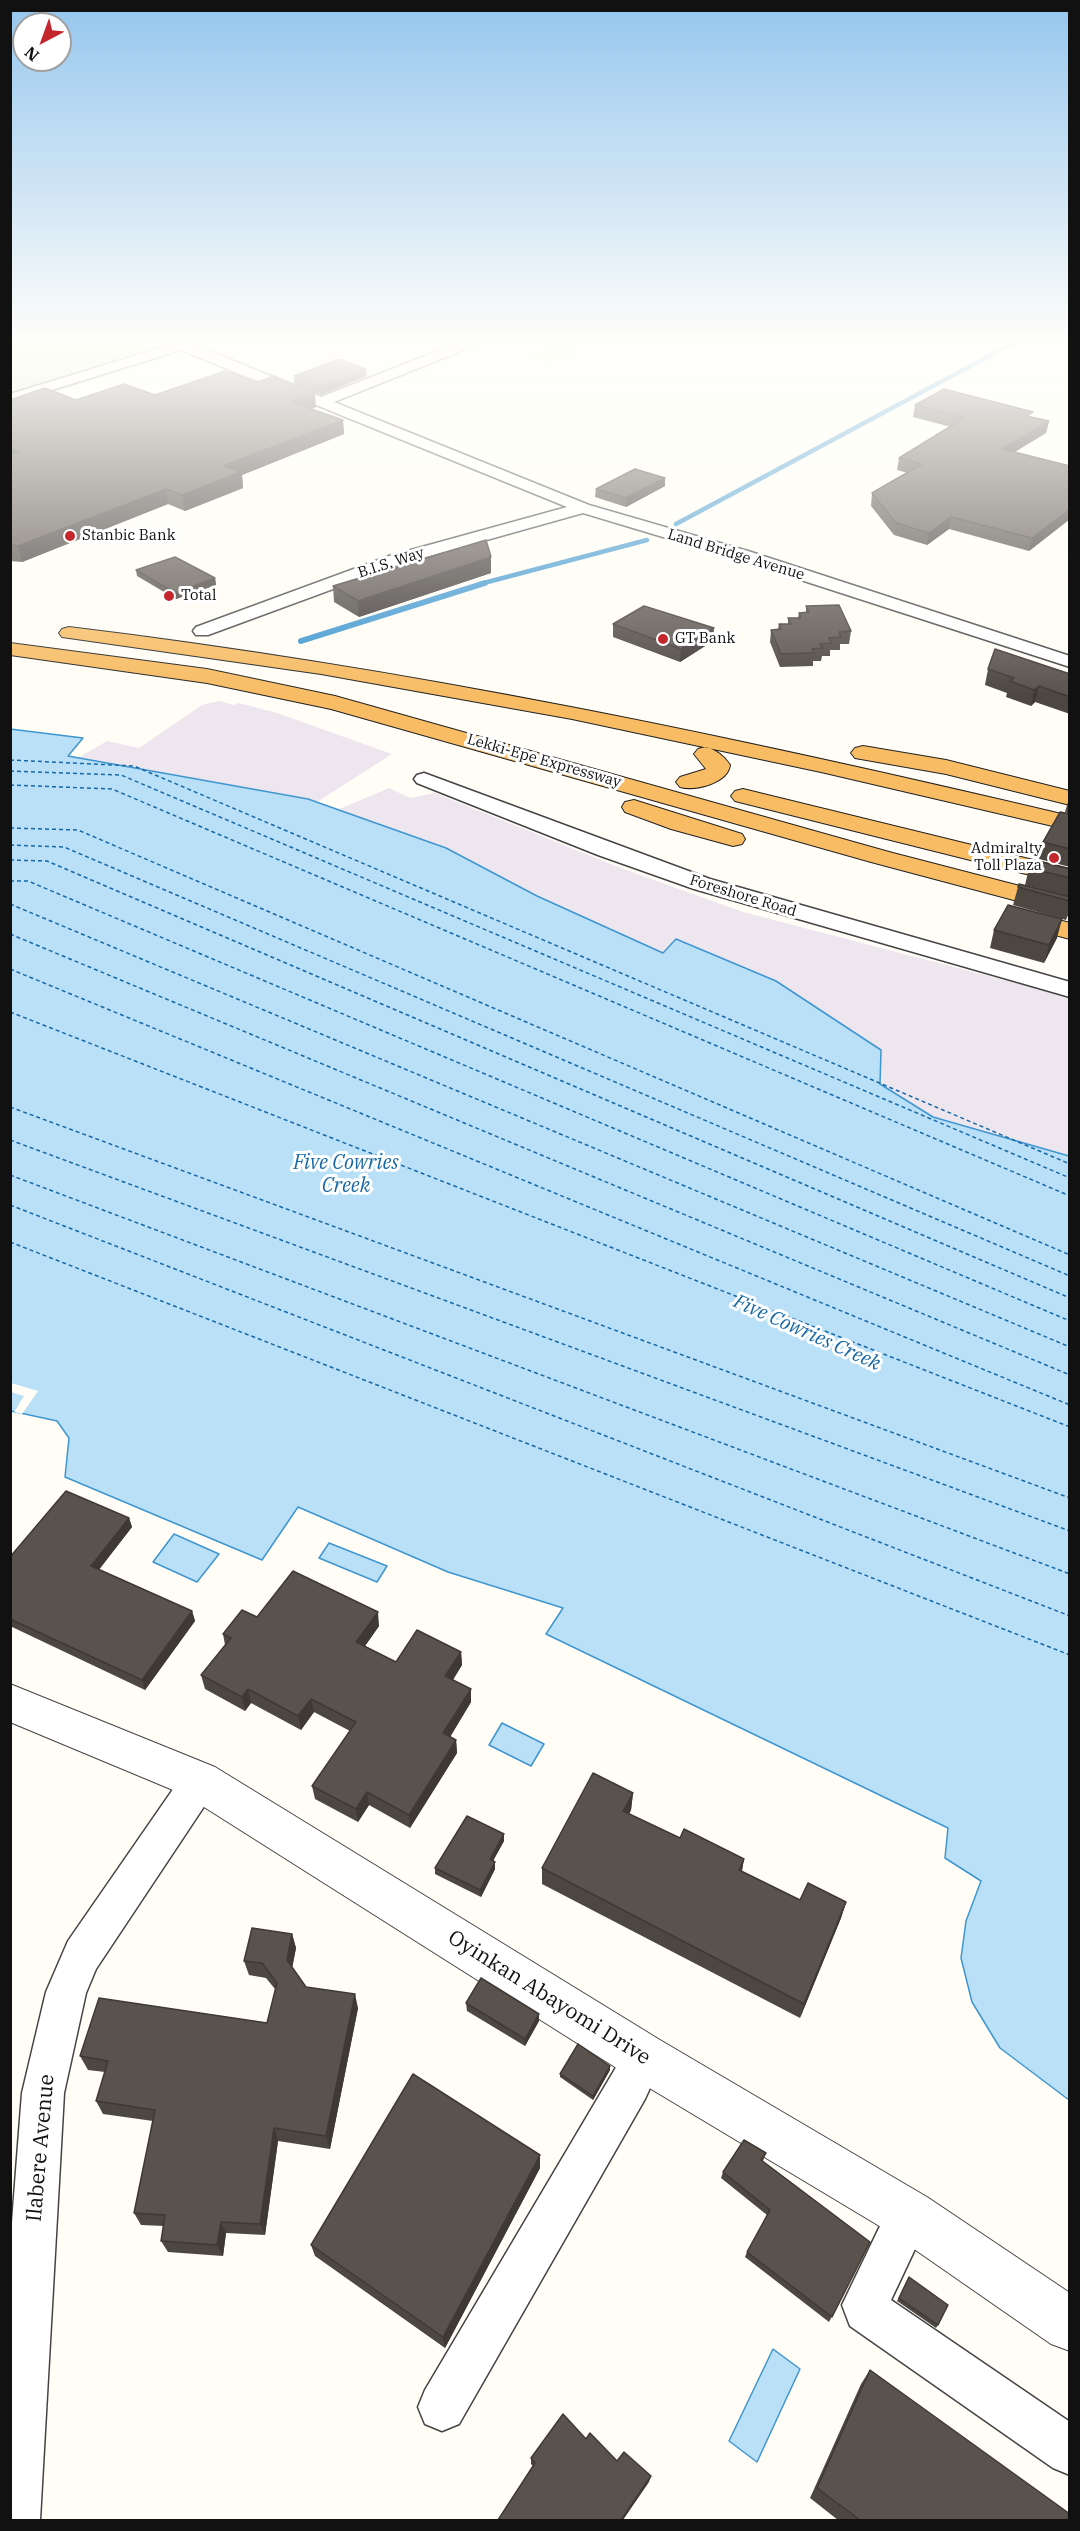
<!DOCTYPE html>
<html>
<head>
<meta charset="utf-8">
<style>
	body { margin:0 }
	#map { position:relative; width:1080px; height:2531px; overflow:hidden; background:#fffdf5; font-family:"IBM Plex Serif",serif }
	canvas { display:block }
	.frame { position:absolute; inset:0; border:12px solid #111; pointer-events:none }
	.north { position:absolute; left:12px; top:12px; width:60px; height:60px; box-sizing:border-box; background:#fff; border:2px solid #a0a0a0; border-radius:50%; rotate:221deg; font-size:16px; font-weight:700; line-height:24px; text-align:center; color:#111 }
	.north::after { content:''; display:block; margin:auto; width:21px; height:27px; background:#c4262e; clip-path:polygon(50% 0,100% 100%,50% 72%,0 100%) }
</style>
</head>
<body>
<div id="map">
<canvas width="1080" height="2531"></canvas>
<div class="frame"></div>
<div class="north">N</div>
</div>
<script>
const ctx = document.querySelector('canvas').getContext('2d');
ctx.lineJoin = 'round';
function paint(path, color) { ctx.fillStyle = color; ctx.fill(path, 'evenodd'); }
function stroke(path, color, width, dash) { ctx.strokeStyle = color; ctx.lineWidth = width; ctx.lineCap = dash ? 'butt' : 'round'; ctx.setLineDash(dash || []); ctx.stroke(path); }
function write(font, color, halo, rows, align = 'center') {
  ctx.font = font + ' "IBM Plex Serif",serif'; ctx.lineWidth = 6; ctx.setLineDash([]); ctx.textBaseline = 'middle'; ctx.strokeStyle = halo; ctx.fillStyle = color; for (const [text, x, y, turn = 0] of rows) {
    ctx.save(); ctx.translate(x, y); ctx.rotate((+turn || 0) * Math.PI / 180); ctx.textAlign = isNaN(turn) ? turn : align; if (halo) ctx.strokeText(text, 0, 0); ctx.fillText(text, 0, 0); ctx.restore();
  }
}
paint(new Path2D(`
	M219,701L234,705L239,703L277,713L392,754L317,802L78,758L107,741L139,748L202,705Z
	M389,788L410,798L435,793L618,867L743,912L1069,997V1156L933,1117L663,953L537,896L446,848L337,810Z`), '#eee6ef');
paint(new Path2D(`
	M10,342H152L179,353L11,406Z`), '#d5ebbd');
paint(new Path2D(`
	M560,344L579,350L548,362L530,357Z`), '#e6f2cf');
const water = new Path2D(`
	M10,729L83,738L68,756L308,799L446,848L537,896L663,953L676,939L776,981L881,1050L880,1084L933,1117L1069,1156V2100L1000,2048L972,2002L961,1958L966,1921L981,1881L945,1858L948,1828L546,1634L563,1608L448,1572L298,1507L262,1560L65,1477L69,1438L57,1421L11,1411Z
	M174,1534L219,1554L197,1582L153,1562Z
	M329,1543L387,1566L377,1582L319,1558Z
	M502,1723L544,1744L531,1766L489,1745Z
	M773,2349L800,2369L757,2462L729,2441Z`);
paint(water, '#b9e0f7');
stroke(water, '#3f96cf', 1.5);
paint(new Path2D(`
	M11,1383L38,1391L22,1414L14,1412L24,1396L11,1392Z`), '#fffdf5');
stroke(new Path2D(`
	M676,524L1015,342
	M480,584L647,540`), '#3f96cf', 4.5);
stroke(new Path2D(`
	M301,641L485,583`), '#3f96cf', 6);
stroke(new Path2D(`
	M10,760L134,766L1070,1164
	M10,771L121,775L1070,1178
	M10,785L112,789L1070,1196
	M10,828L78,830L1070,1255
	M10,845L64,847L1070,1276
	M10,860L47,861L1070,1298
	M10,881H28L1070,1321
	M10,904L1070,1347
	M10,934L1070,1375
	M10,969L1070,1405
	M10,1012L1070,1427
	M10,1107L1070,1498
	M10,1140L1070,1531
	M10,1175L1070,1574
	M10,1205L1070,1616
	M10,1242L1070,1655`), '#1768a6', 1.5, [4, 3]);
const minor = new Path2D(`
	M168,342H188L321,397L460,342H477L476,345L334,402L589,505L748,551L1070,656V667L736,559L583,513L401,564L208,635H196L193,631L196,627L389,556L567,507L181,350L10,403V394L170,345Z
	M424,773L710,879L1070,982V997L694,889L598,855L417,783L414,779L417,775Z
	M200,1764L213,1769L218,1781L213,1793L96,1969L86,1993L64,2093L40,2520H10V2248L22,2093L46,1992L68,1941L187,1769Z
	M643,2036L658,2042L664,2057L645,2099L459,2424L442,2431L425,2424L418,2407L425,2390L615,2069L628,2042Z
	M909,2193L925,2199L931,2215L891,2300L1070,2422V2475L1053,2468L850,2326L842,2305L893,2199Z`);
const tertiary = new Path2D(`
	M10,1684L215,1767L660,2040L927,2197L1070,2293V2351L1051,2344L891,2233L626,2074L185,1795L10,1722Z`);
const trunk = new Path2D(`
	M69,627C409,668 737,737 1070,816V830L821,772L572,719L321,674L62,637L59,633L62,629Z
	M10,643L207,669L335,696L889,852L1070,899V915L871,862L331,709L207,683L10,655Z
	M863,746L946,760L1070,791V805L946,774L855,758L851,753L855,748Z
	M706,747C716,750 724,756 730,765C728,783 696,791 680,787L676,782L680,777L706,769L694,754L698,749Z
	M743,789L1070,869V885L735,801L731,796L735,791Z
	M634,800L742,834L745,839L742,844L733,846L671,829L625,812L622,807L625,802Z
	M1018,909L1070,923V939L1009,923L1005,917L1009,911Z`);
stroke(minor, '#444', 3);
stroke(tertiary, '#444', 2);
stroke(trunk, '#222', 2);
paint(minor, '#fff');
paint(tertiary, '#fff');
paint(trunk, '#f7bc64');
paint(new Path2D(`
	M294,376H367L321,395L294,384Z
	M155,395L316,407L312,409L343,420L344,434L242,475L243,488L185,511L168,504L22,562L10,561V400H76Z
	M915,405L1032,417L1049,421L1046,433L1014,452L1070,466V519L1029,551L949,529L927,545L894,535L871,506L872,493L908,473L897,470L899,458L951,427L913,417Z
	M665,486L626,507L595,497L596,489Z
	M491,557V573L359,617L334,602L333,586Z
	M136,570L215,578L216,585L176,599L137,576Z
	M806,606L851,631L849,644H840V650H830V656H822L821,661H813V666L780,667L770,642L771,630L778,629L779,624H788V618H798L799,613L806,612Z
	M613,624L713,641L680,662L613,637Z
	M988,669L1070,674V714L1035,702L1031,706L1006,697L1007,693L985,685Z
	M1070,795V814L1065,812Z
	M1070,814V867L1039,859L1043,842Z
	M1029,868L1070,869V897L1025,885Z
	M1018,887L1070,897V910L1066,920L1013,905Z
	M994,930L1057,938L1044,963L990,948Z
	M129,1518L132,1527L99,1569L192,1611L195,1621L145,1690L10,1626V1557Z
	M257,1617L379,1626L365,1646L396,1662L461,1652L462,1665L453,1680L471,1702L450,1737L456,1740L457,1753L410,1828L369,1805L358,1822L315,1799L312,1786L350,1731L314,1712L301,1730L251,1703L245,1711L205,1689L201,1675L225,1645L223,1634Z
	M633,1793L631,1810L629,1814L680,1838L744,1859L742,1871L800,1900L846,1902L841,1918L800,2018L542,1884V1868Z
	M504,1834V1841L493,1861L495,1862V1869L481,1897L435,1874V1868Z
	M292,1934L296,1948L292,1967L306,1987L358,2008L330,2149L278,2141L265,2235L226,2233L223,2256L168,2252L161,2241L164,2226L141,2225L134,2213L153,2121L103,2114L96,2101L105,2072L88,2070L80,2056L267,2023L275,1989L266,1978L249,1975L244,1961Z
	M466,2003L539,2014V2021L525,2046L467,2011Z
	M610,2066V2070L593,2100L560,2077V2074Z
	M766,2153L763,2161L870,2242L829,2322L745,2257L747,2252L767,2215L721,2178L723,2172Z
	M540,2168L445,2348L315,2256L311,2245Z
	M909,2277L938,2325L936,2328L897,2301Z
	M870,2370L1070,2520H838L810,2498L861,2384Z
	M586,2439L617,2461L649,2482L533,2466L531,2464V2458Z`), '#4d4742');
paint(new Path2D(`
	M366,369L367,376L321,395L320,387Z
	M315,393L316,407L293,417L291,402Z
	M343,420L344,434L242,475L243,488L185,511L182,495L223,466Z
	M1049,421L1046,433L1000,461L1002,449Z
	M665,478V486L626,507V498Z
	M166,489L168,504L22,562L18,546Z
	M1070,509V519L1029,551L1032,538Z
	M951,517L949,529L927,545L929,533Z
	M491,557V573L359,617L358,601Z
	M215,578L216,585L176,599L175,593Z
	M714,628L713,641L680,662L681,649Z
	M1039,686L1035,702L1031,706L1034,690Z
	M1062,919L1057,938L1044,963L1049,945Z
	M129,1518L132,1527L95,1575L91,1566Z
	M192,1611L195,1621L145,1690L142,1680Z
	M378,1612L379,1626L358,1656L356,1642Z
	M461,1652L462,1665L446,1690L445,1676Z
	M248,1689L251,1703L245,1711L242,1697Z
	M471,1689V1702L444,1747L443,1733Z
	M311,1699L314,1712L301,1730L298,1716Z
	M456,1740L457,1753L410,1828L409,1815Z
	M367,1792L369,1805L358,1822L356,1809Z
	M633,1793L631,1810L622,1827L623,1811Z
	M504,1834V1841L490,1866V1859Z
	M744,1859L741,1875L739,1870Z
	M495,1862V1869L481,1897L480,1890Z
	M846,1902L841,1918L800,2018L804,2004Z
	M292,1934L296,1948L291,1974L287,1960Z
	M355,1994L358,2008L330,2149L326,2136Z
	M539,2014V2021L525,2046V2039Z
	M610,2066V2070L593,2100V2096Z
	M274,2128L278,2141L265,2235L260,2224Z
	M540,2155V2168L445,2348L443,2337Z
	M221,2222L226,2233L223,2256L217,2245Z
	M651,2476L649,2482L623,2520H621Z`), '#3f3936');
const building = new Path2D(`
	M339,359L366,369L320,387L294,376Z
	M225,371L258,382L274,376L315,393L291,402L343,420L223,466L241,472L182,495L166,489L18,546L10,545V455L19,452L10,449V400L45,388L76,400L124,384L155,395Z
	M944,389L1033,412L1027,416L1049,421L1002,449L1070,466V509L1032,538L951,517L929,533L896,523L872,493L922,464L899,458L964,418L915,405Z
	M635,469L665,478L626,498L596,489Z
	M486,540L491,557L358,601L333,586Z
	M175,557L215,578L175,593L136,570Z
	M839,605L851,631L839,632L841,637L829,638L831,643L820,644L823,648L812,649L814,653L781,654L771,630L781,629L779,624H791L788,618H801L799,613L809,612L806,606Z
	M644,606L714,628L681,649L613,624Z
	M995,649L1070,674V697L1039,686L1034,690L1010,681L1014,678L988,669Z
	M1060,812L1070,814V849L1043,842Z
	M1033,860L1070,869V878L1029,868Z
	M1019,884L1070,897V901L1018,887Z
	M1008,905L1062,919L1049,945L994,930Z
	M66,1491L129,1518L91,1566L192,1611L142,1680L10,1619V1557Z
	M293,1571L378,1612L356,1642L396,1662L417,1630L461,1652L445,1676L471,1689L443,1733L456,1740L409,1815L367,1792L356,1809L312,1786L356,1722L311,1699L298,1716L248,1689L242,1697L201,1675L231,1638L223,1634L242,1610L257,1617Z
	M593,1773L633,1793L623,1811L680,1838L684,1829L744,1859L739,1870L800,1900L808,1883L846,1902L804,2004L542,1868Z
	M467,1816L504,1834L490,1859L495,1862L480,1890L435,1868Z
	M252,1928L292,1934L287,1960L306,1987L355,1994L326,2136L274,2128L260,2224L221,2222L217,2245L161,2241L165,2215L134,2213L155,2110L96,2101L108,2061L80,2056L99,1998L267,2023L277,1983L262,1963L244,1961Z
	M481,1978L539,2014L525,2039L466,2003Z
	M578,2044L610,2066L593,2096L560,2074Z
	M413,2074L540,2155L443,2337L311,2245Z
	M744,2140L766,2153L761,2160L870,2242L832,2317L747,2252L770,2210L723,2172Z
	M909,2277L948,2305L938,2325L899,2298Z
	M870,2370L1070,2514V2520H860L817,2488Z
	M563,2414L586,2439L590,2433L617,2461L624,2452L651,2476L621,2520H498L535,2463L531,2458Z`);
paint(building, '#5a524d');
stroke(building, '#3f3936', 1.5);
const sky = ctx.createLinearGradient(0, 0, 0, 696);
sky.addColorStop(0, '#95c6ee');
sky.addColorStop(0.49, '#fffefa');
sky.addColorStop(1, '#fffefa00');
ctx.fillStyle = sky;
ctx.fillRect(0, 0, 1080, 696);
for (const [x, y, r, color] of [
	[70,536,6,"#c4262e"],
	[169,596,6,"#c4262e"],
	[663,639,6,"#c4262e"],
	[1054,858,6,"#c4262e"]
]) { const dot = new Path2D(); dot.arc(x, y, r, 0, 2 * Math.PI); ctx.fillStyle = color; ctx.fill(dot); stroke(dot, '#fff', 2); }
write('15px', '#111', '#fff', [
	["Stanbic Bank",82,536],
	["Total",181,596],
	["GT Bank",675,639],
	["Admiralty",1042,849,"right"],
	["Toll Plaza",1042,866,"right"]
], 'left');
write('15px', '#111', '#fff', [
	["Land Bridge Avenue",736,555,17],
	["B.I.S. Way",391,563,-18],
	["Lekki-Epe Expressway",544,761,16],
	["Foreshore Road",743,896,17]
]);
write('italic 20px', '#1768a6', '#fff', [
	["Five Cowries",346,1163],
	["Creek",346,1186],
	["Five Cowries Creek",807,1333,24]
]);
write('21px', '#111', '#fff', [
	["Oyinkan Abayomi Drive",549,1998,32],
	["Ilabere Avenue",41,2148,-85]
]);
</script>
</body>
</html>
